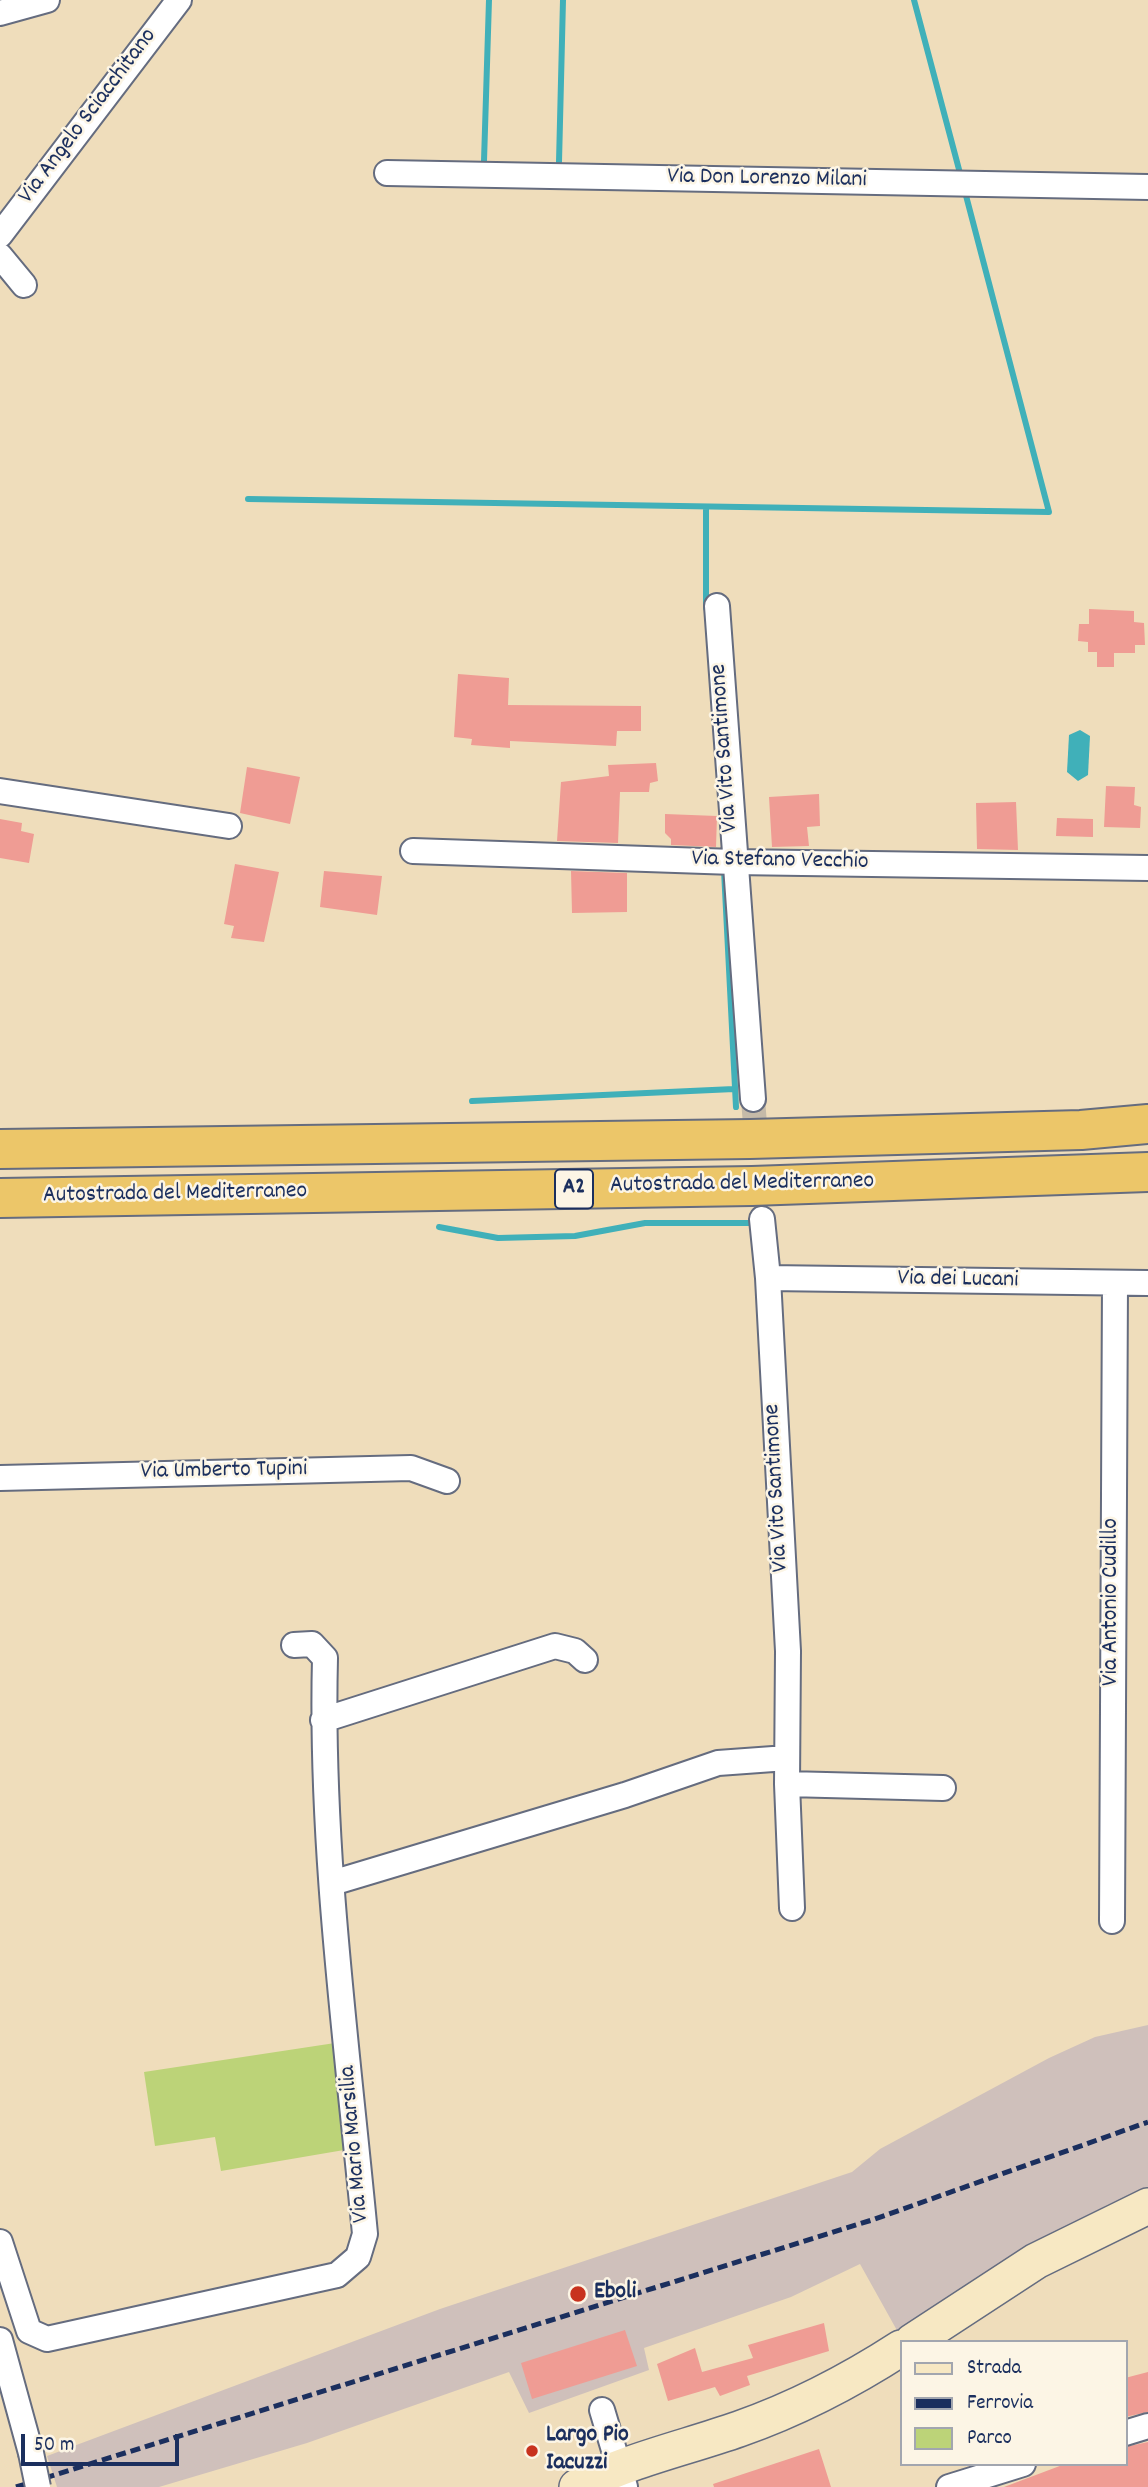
<!DOCTYPE html>
<html>
<head>
<meta charset="utf-8">
<style>
	body { margin:0 }
	#map { position:relative; width:1148px; height:2487px; overflow:hidden; background:#efddbb; font-family:Dekko,sans-serif }
	canvas { display:block }
	.legend { position:absolute; left:900px; top:2340px; width:228px; height:126px; box-sizing:border-box; background:#fcf5e5; border:2px solid #a2a6af; margin:0; padding:9px 12px; list-style:none; font-size:21px; color:#1b2f5e }
	.legend li { display:flex; align-items:center; gap:14px; height:35px }
	.legend b { width:35px; border:2px solid #a2a6af }
	.scale { position:absolute; left:21px; top:2434px; width:158px; height:32px; box-sizing:border-box; border:4px solid #1b2f5e; border-top:0; padding-left:9px; font-size:21px; line-height:24px; white-space:nowrap; color:#1b2f5e; -webkit-text-stroke:5px #fcf5e5; paint-order:stroke }
</style>
</head>
<body>
<div id="map">
<canvas width="1148" height="2487"></canvas>
<ul class="legend">
<li><b style="height:9px;background:#f7e8c3"></b>Strada</li>
<li><b style="height:9px;background:#1b2f5e"></b>Ferrovia</li>
<li><b style="height:19px;background:#bcd378"></b>Parco</li>
</ul>
<div class="scale">50 m</div>
</div>
<script>
const ctx = document.querySelector('canvas').getContext('2d');
ctx.lineJoin = 'round';
function paint(path, color) { ctx.fillStyle = color; ctx.fill(path, 'evenodd'); }
function stroke(path, color, width, dash) { ctx.strokeStyle = color; ctx.lineWidth = width; ctx.lineCap = dash ? 'butt' : 'round'; ctx.setLineDash(dash || []); ctx.stroke(path); }
function write(font, color, halo, rows, align = 'center') {
  ctx.font = font + ' Dekko,sans-serif'; ctx.lineWidth = 5; ctx.setLineDash([]); ctx.textBaseline = 'middle'; ctx.strokeStyle = halo; ctx.fillStyle = color; for (const [text, x, y, turn = 0] of rows) {
    ctx.save(); ctx.translate(x, y); ctx.rotate((+turn || 0) * Math.PI / 180); ctx.textAlign = isNaN(turn) ? turn : align; if (halo) ctx.strokeText(text, 0, 0); ctx.fillText(text, 0, 0); ctx.restore();
  }
}
paint(new Path2D(`
	M1148,2025V2188L1107,2205L899,2334L860,2264L791,2297L644,2348L649,2370L529,2413L509,2372L307,2443L159,2487H57L47,2456L440,2309L852,2172L880,2149L1049,2058L1095,2037Z`), '#cfc0bb');
paint(new Path2D(`
	M335,2043L344,2150L221,2171L215,2137L155,2146L144,2072Z`), '#bcd378');
paint(new Path2D(`
	M1080,730L1090,736L1088,775L1078,781L1067,772L1069,735Z`), '#40b0b9');
stroke(new Path2D(`
	M914,0L961,177
	M484,161L489,0
	M559,162L563,0
	M248,499L1049,512L964,188
	M706,608V509
	M724,870L736,1107
	M472,1101L734,1089
	M439,1227L498,1238L575,1236L645,1223H751`), '#40b0b9', 6);
paint(new Path2D(`
	M1089,609L1134,611V622L1144,623L1145,645H1135V653H1114V667H1097V652H1088V642L1078,641L1079,624H1089Z
	M458,674L509,678L508,705L641,706V731H617L616,746L510,741V748L471,745L472,739L454,737Z
	M656,763L658,781L650,783L649,792H620L618,843L557,841L561,782L609,776L608,765Z
	M247,767L300,777L290,824L240,813Z
	M1106,786L1135,787L1134,805L1141,807L1140,828L1104,827Z
	M819,794L820,826L807,827L809,846L772,847L769,797Z
	M1016,802L1018,850L977,849L976,803Z
	M665,814L717,816L716,847L671,845V839L665,833Z
	M1057,818L1093,819V837L1056,836Z
	M0,819L22,823L21,831L34,834L29,863L0,858Z
	M235,864L279,872L264,942L231,938L234,926L224,924Z
	M324,871L382,876L377,915L320,907Z
	M571,871L627,873V912L572,913Z
	M824,2323L829,2351L747,2376L750,2385L720,2396L715,2387L668,2401L657,2364L695,2348L702,2372L753,2358L748,2345Z
	M625,2330L637,2366L532,2399L521,2363Z
	M1148,2372V2412L1125,2417V2378Z
	M1148,2442V2487H1004L1065,2464H1125V2447Z
	M819,2449L831,2487H714L713,2484Z`), '#ef9c94');
stroke(new Path2D(`
	M753,1099L761,1201`), '#c5baa8', 24, [24, 12]);
const street = new Path2D(`
	M0,13L47,0
	M387,173L1148,187
	M0,235L179,0
	M0,256L24,285
	M717,606L753,1099
	M0,791L229,826
	M413,851L734,862L1148,868
	M762,1219L768,1278L788,1651L787,1784L792,1908
	M768,1278L1148,1283
	M0,1478L411,1468L447,1481
	M323,1720L555,1646L575,1651L585,1660
	M787,1784L943,1788
	M332,1883L625,1795L718,1763L787,1758
	M1112,1921L1115,1283
	M0,2242L29,2331L47,2339L337,2275L358,2257L365,2234C347,2043 320,1850 325,1658L312,1644L294,1645
	M0,2340L31,2453
	M602,2410L625,2487
	M1125,2433L1148,2426
	M949,2487L1023,2464`);
const secondary = new Path2D(`
	M912,2342L1036,2261L1148,2206
	M577,2487C628,2460 685,2448 739,2429C796,2409 850,2381 901,2348`);
const highway = new Path2D(`
	M0,1149L750,1139L1081,1130L1148,1124
	M0,1198L752,1186L1148,1172`);
stroke(street, '#656c7f', 28);
stroke(secondary, '#656c7f', 38);
stroke(highway, '#656c7f', 42);
stroke(street, '#fff', 24);
stroke(secondary, '#f7e8c3', 35);
stroke(highway, '#ecc669', 38);
stroke(new Path2D(`
	M16,2487L872,2220L1148,2122`), '#1b2f5e', 5, [10, 5]);
const streetBridge = new Path2D(`
	M31,2453L38,2487`);
stroke(streetBridge, '#656c7f', 28, []);
stroke(streetBridge, '#fff', 24);
for (const [x, y, r, color] of [
	[578,2294,9,"#c8321e"],
	[532,2451,7,"#c8321e"]
]) { const dot = new Path2D(); dot.arc(x, y, r, 0, 2 * Math.PI); ctx.fillStyle = color; ctx.fill(dot); stroke(dot, '#fcf5e5', 2.5); }
for (const [x, y, w] of [
	[574,1189,38]
]) { const box = new Path2D(); box.roundRect(x - w / 2, y - 19.5, w, 39, 5); ctx.fillStyle = '#fcf5e5'; ctx.fill(box); stroke(box, '#1b2f5e', 2); }
write('bold 23px', '#1b2f5e', null, [
	["A2",574,1189]
]);
write('24px', '#1b2f5e', '#fcf5e5', [
	["Via Angelo Sciacchitano",89,117,-53],
	["Via Don Lorenzo Milani",767,180,1],
	["Via Vito Santimone",726,748,-94],
	["Via Stefano Vecchio",780,862,1],
	["Autostrada del Mediterraneo",742,1185,-1],
	["Autostrada del Mediterraneo",175,1195,-1],
	["Via dei Lucani",958,1281,1],
	["Via Umberto Tupini",224,1472,-1],
	["Via Vito Santimone",778,1488,-93],
	["Via Antonio Cudillo",1113,1602,-90],
	["Via Mario Marsilia",356,2144,-95]
]);
write('bold 24px', '#1b2f5e', '#fcf5e5', [
	["Eboli",594,2294],
	["Largo Pio",546,2437],
	["Iacuzzi",546,2465]
], 'left');
</script>
</body>
</html>
